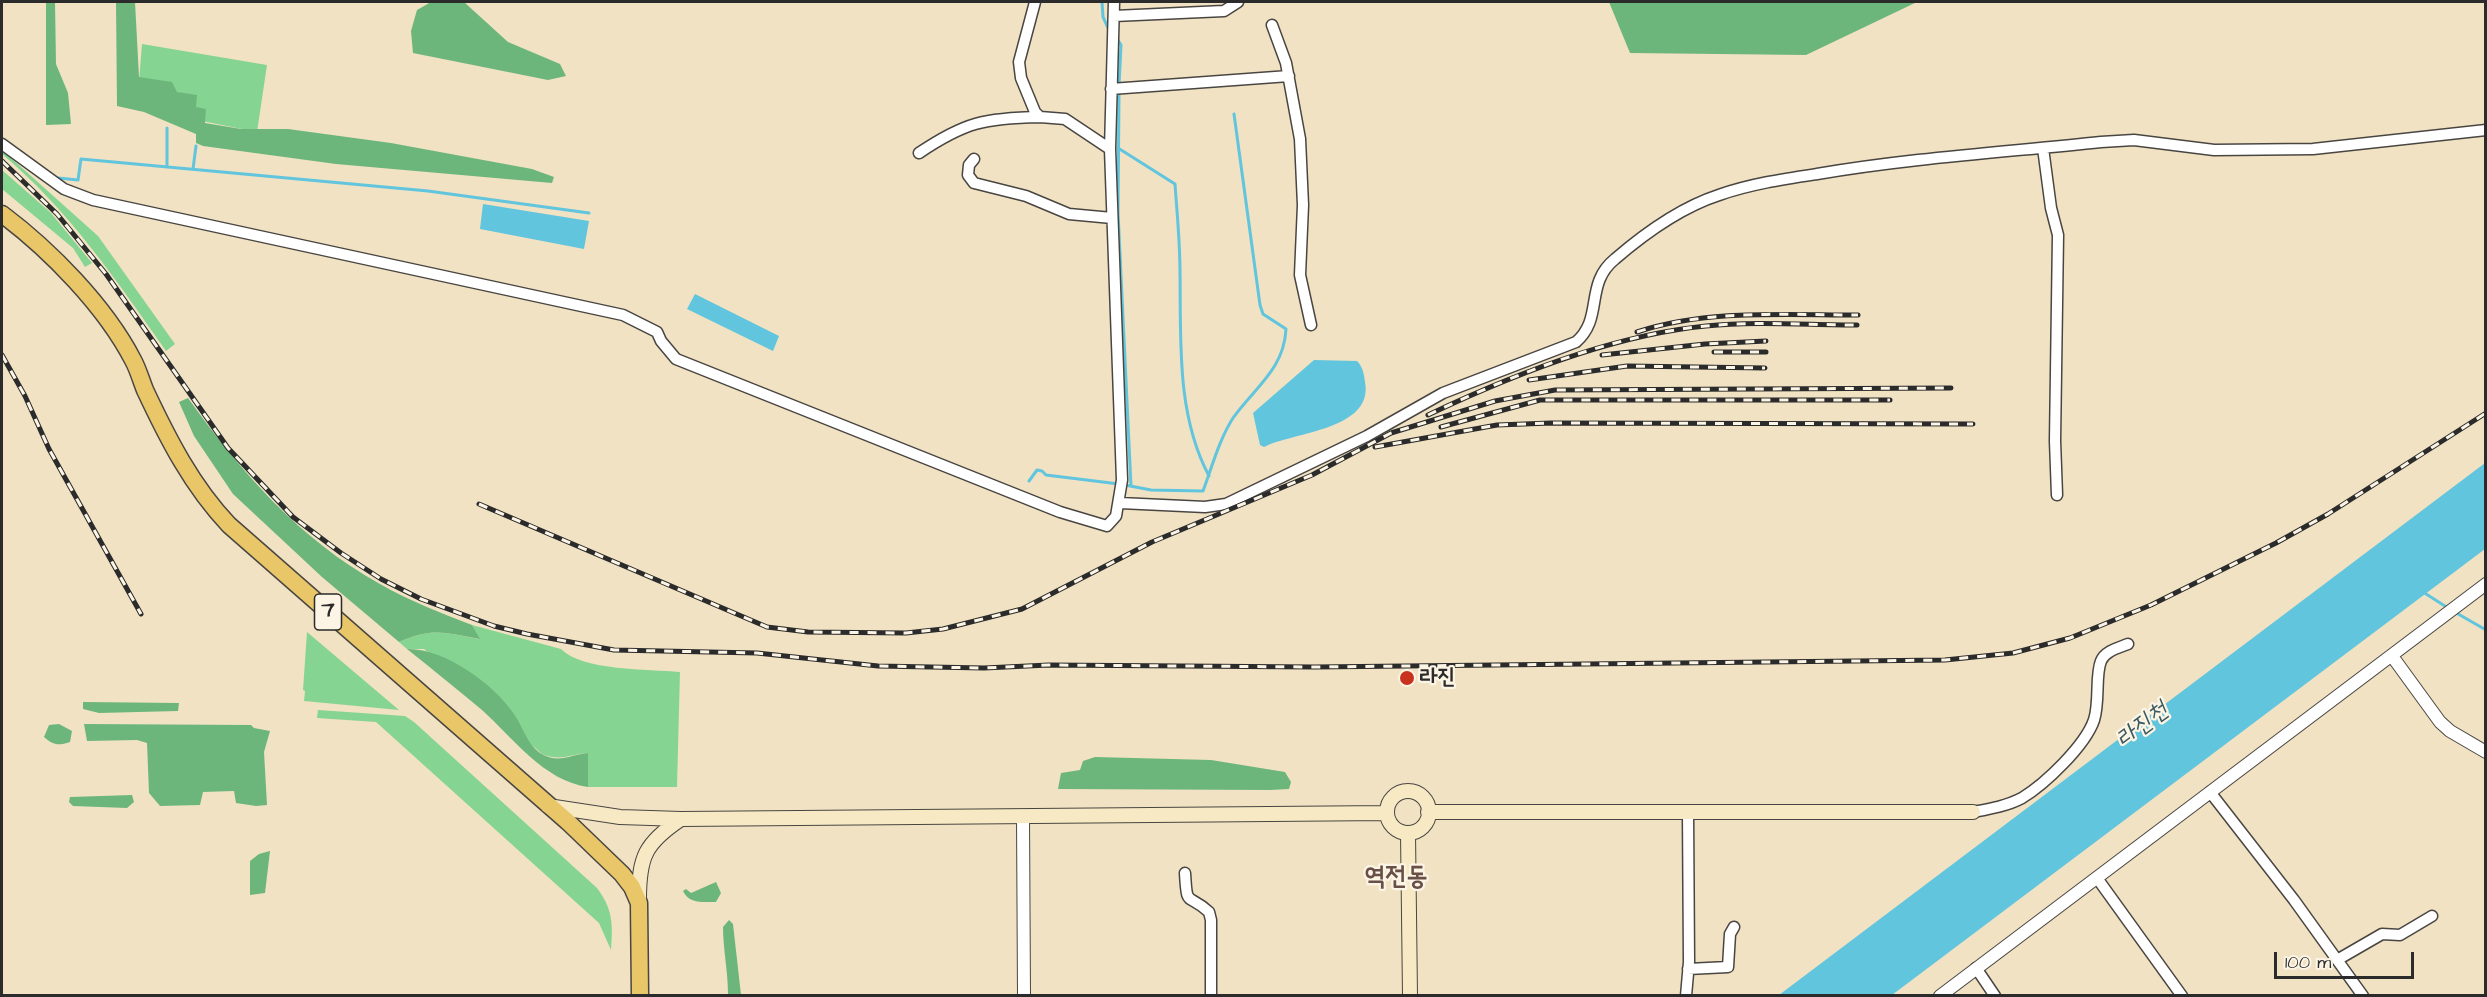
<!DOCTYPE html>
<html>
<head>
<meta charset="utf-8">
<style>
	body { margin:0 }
	#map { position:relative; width:2487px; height:997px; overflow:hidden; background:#f1e2c3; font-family:"Architects Daughter",sans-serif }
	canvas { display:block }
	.frame { position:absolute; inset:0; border:3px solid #2b2b2b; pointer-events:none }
	.scale { position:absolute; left:2274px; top:952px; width:140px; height:27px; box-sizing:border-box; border:3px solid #2b2b2b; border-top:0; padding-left:8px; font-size:18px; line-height:21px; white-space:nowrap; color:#2b2b2b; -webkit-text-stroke:4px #fcf5e5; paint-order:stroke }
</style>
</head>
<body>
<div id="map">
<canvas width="2487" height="997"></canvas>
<div class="frame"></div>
<div class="scale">100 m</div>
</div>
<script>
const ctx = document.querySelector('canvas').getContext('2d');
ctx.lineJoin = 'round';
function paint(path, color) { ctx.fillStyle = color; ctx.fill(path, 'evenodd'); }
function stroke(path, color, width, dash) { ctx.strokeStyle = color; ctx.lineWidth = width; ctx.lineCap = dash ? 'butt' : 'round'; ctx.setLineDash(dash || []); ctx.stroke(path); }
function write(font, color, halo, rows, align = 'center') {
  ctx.font = font + ' "Architects Daughter","Poor Story",sans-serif'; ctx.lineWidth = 4.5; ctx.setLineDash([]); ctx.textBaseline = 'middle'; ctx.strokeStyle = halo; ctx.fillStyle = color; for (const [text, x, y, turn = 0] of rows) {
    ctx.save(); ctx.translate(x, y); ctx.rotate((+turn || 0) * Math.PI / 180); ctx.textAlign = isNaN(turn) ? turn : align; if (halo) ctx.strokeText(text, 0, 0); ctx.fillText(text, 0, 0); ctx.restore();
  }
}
paint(new Path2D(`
	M142,44L267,65L257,132L197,120L139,81Z
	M2,150L98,236L175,344L166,351C117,281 68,209 2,154Z
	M2,170L51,213L92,263L85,267L73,248L2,189Z
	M472,625L561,649C582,671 649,669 680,672L677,787H588V753C569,754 562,762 542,754L424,649H407L399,642C434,627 444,633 479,639Z
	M307,632L399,710L304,701L305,691L303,690Z
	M318,710L405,716L414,722L597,888C613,909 613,925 611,950L599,923L376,722L317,718Z`), '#86d492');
paint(new Path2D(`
	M46,2H55L56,64L68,93L71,124L46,125Z
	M116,2H135L139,77L172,82L177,92L197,95L196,107L206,109L205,123L241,129H288L391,143L532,169L554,177L552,183L336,164L203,146L196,143V134L144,112L117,106Z
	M431,2H464L508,42L560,64L566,76L548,80L413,53L411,31L417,10Z
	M1609,2H1917L1806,55L1630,53Z
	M188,398C241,472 299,539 380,584C410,601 441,613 472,625L480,639C444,633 434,627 399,642L322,577L233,494L194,436L179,402Z
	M407,649C444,648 494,684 514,714C525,730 529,753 552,758C565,760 575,754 588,753V787C544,781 513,738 482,710C457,689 432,669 407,649Z
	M83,703V702L179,703L178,711L99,713L83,709Z
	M59,724L72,731L70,742C58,746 53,745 44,737L49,725Z
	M84,724L251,725L254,728L270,731L264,752L267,805L256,806L236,803L234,791L203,792L200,805L160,806L149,793L147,743L137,740L87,741Z
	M1095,757L1211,760L1285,772L1291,782L1289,789L1270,790L1058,789L1061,773L1080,770L1083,761Z
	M132,795L134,802L127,808L73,806L69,802L70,797Z
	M270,851L265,893L250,895V861L259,854Z
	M716,882L721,893L716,902C703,902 689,904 683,891L686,889L691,893Z
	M729,920L733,924L741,995L728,994C728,971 723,949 723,927Z`), '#6cb67c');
paint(new Path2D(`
	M483,204L589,221L584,249L480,229Z
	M695,294L779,336L773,351L687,309Z
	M1314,360L1357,361C1363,367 1364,374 1365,382C1374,430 1293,432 1264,447L1260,445L1253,413Z
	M2485,463V549L1892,995H1779Z`), '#61c5de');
stroke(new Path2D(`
	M1102,2L1103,17L1109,30
	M1116,37L1121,45L1119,86
	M1119,92L1118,212L1131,486
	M1118,148L1175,184C1177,213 1180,242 1180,272C1181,339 1176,414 1209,476
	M167,166V128
	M193,169L196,146
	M58,178L78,180L81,159L428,191L589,213
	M1029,481L1037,470L1042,471L1046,475L1119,484
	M1125,485L1151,490L1203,491C1212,467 1219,440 1233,418C1254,388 1284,370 1286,329L1263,314L1260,305L1234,114
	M2423,592L2448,608
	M2453,611L2486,630`), '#61c5de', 3);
const minor = new Path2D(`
	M1035,2L1019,62L1021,78L1035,112L1040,117L1065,119L1110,149
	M1114,16L1224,11L1238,2
	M1272,25L1286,63L1300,139L1303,205L1300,275L1311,325
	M1111,89L1289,76
	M2,144L64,189L93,200L623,315L657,332L661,341L676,359L1060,512L1107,526L1116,516L1122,480L1110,149L1114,2
	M2043,148L2051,208L2058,235L2055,441L2057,495
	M919,153C965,122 985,118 1040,117
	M974,159L969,165L968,175L974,183L1026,196L1069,214L1112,218
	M1120,503L1205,507L1226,504L1367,436L1443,393L1576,342C1604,318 1584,284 1615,259C1644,234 1682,207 1719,195C1750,184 1784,179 1817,174C1911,158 2006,152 2101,142L2134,140L2214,150L2313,149L2486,130
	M2210,792L2294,900L2363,996
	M1973,812C1989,809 2007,806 2022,798C2045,784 2085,746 2094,720C2100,701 2095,675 2101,661C2105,651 2118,648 2128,644
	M1185,873C1187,909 1187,892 1209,912L1211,920V996
	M2097,878L2182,996
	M2337,960L2382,934L2400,935L2432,916
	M1976,968L1995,996
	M1688,969L1728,967L1730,934L1734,927
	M1686,996L1689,962L1688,812`);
const tertiary = new Path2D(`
	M2392,656L2440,722L2450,731L2486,752
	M1023,816L1024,996
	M1940,996L2486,584`);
const secondary = new Path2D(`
	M1387 812a21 21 0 1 1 42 0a21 21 0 1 1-42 0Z
	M548,806L620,817L681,819L1387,813
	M1428,812H1973
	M1408,833L1410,996
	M639,899C639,857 645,843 681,819`);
const trunk = new Path2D(`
	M2,214C50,250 105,306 133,360C138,369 141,380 145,390C168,439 192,486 229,525L568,822L622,874L632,887L639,903L640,996`);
stroke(minor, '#494642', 13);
stroke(tertiary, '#494642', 14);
stroke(secondary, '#494642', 16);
stroke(trunk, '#494642', 19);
stroke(minor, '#fff', 10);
stroke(tertiary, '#fff', 12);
stroke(secondary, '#f6e9c3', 14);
stroke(trunk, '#e9c769', 16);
const rail = new Path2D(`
	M2,161L57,214L106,274L228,448L293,517L341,553L381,579L421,599L494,626L527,634L614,650L757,653L878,666L984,668L1049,665L1315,667L1945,660L2013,653L2070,638L2151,605L2276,543L2328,514L2486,413
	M1637,332C1708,309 1785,315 1858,315
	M1714,352H1766
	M2,355L25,396L49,449L141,614
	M1602,355L1705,344L1766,341
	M1529,380L1627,366L1765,368
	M1428,415C1512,375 1612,335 1706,326C1756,321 1807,325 1857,325
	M1441,427L1540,400H1890
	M1375,447L1497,425L1551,423L1973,424
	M479,504L767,627L808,632L906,633L943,629L1022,609L1152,542L1312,475L1391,433L1495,401L1555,390L1951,388`);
stroke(rail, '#2b2b2b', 5);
stroke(rail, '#fcf5e5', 3, [9]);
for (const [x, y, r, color] of [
	[1407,678,8,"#c8321e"]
]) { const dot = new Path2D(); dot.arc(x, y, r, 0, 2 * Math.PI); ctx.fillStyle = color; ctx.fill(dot); stroke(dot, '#fcf5e5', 2); }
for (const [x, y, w] of [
	[328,612,27]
]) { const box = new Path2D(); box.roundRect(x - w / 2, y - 18, w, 36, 4.5); ctx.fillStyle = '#fcf5e5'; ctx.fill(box); stroke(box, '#2b2b2b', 1.5); }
write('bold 21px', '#2b2b2b', null, [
	["7",328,612]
]);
write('bold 22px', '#2b2b2b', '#fcf5e5', [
	["라진",1420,678]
], 'left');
write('italic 24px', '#3b5961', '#fcf5e5', [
	["라진천",2143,726,-37]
]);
write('bold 26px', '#684f47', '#fcf5e5', [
	["역전동",1396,879]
]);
</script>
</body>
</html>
